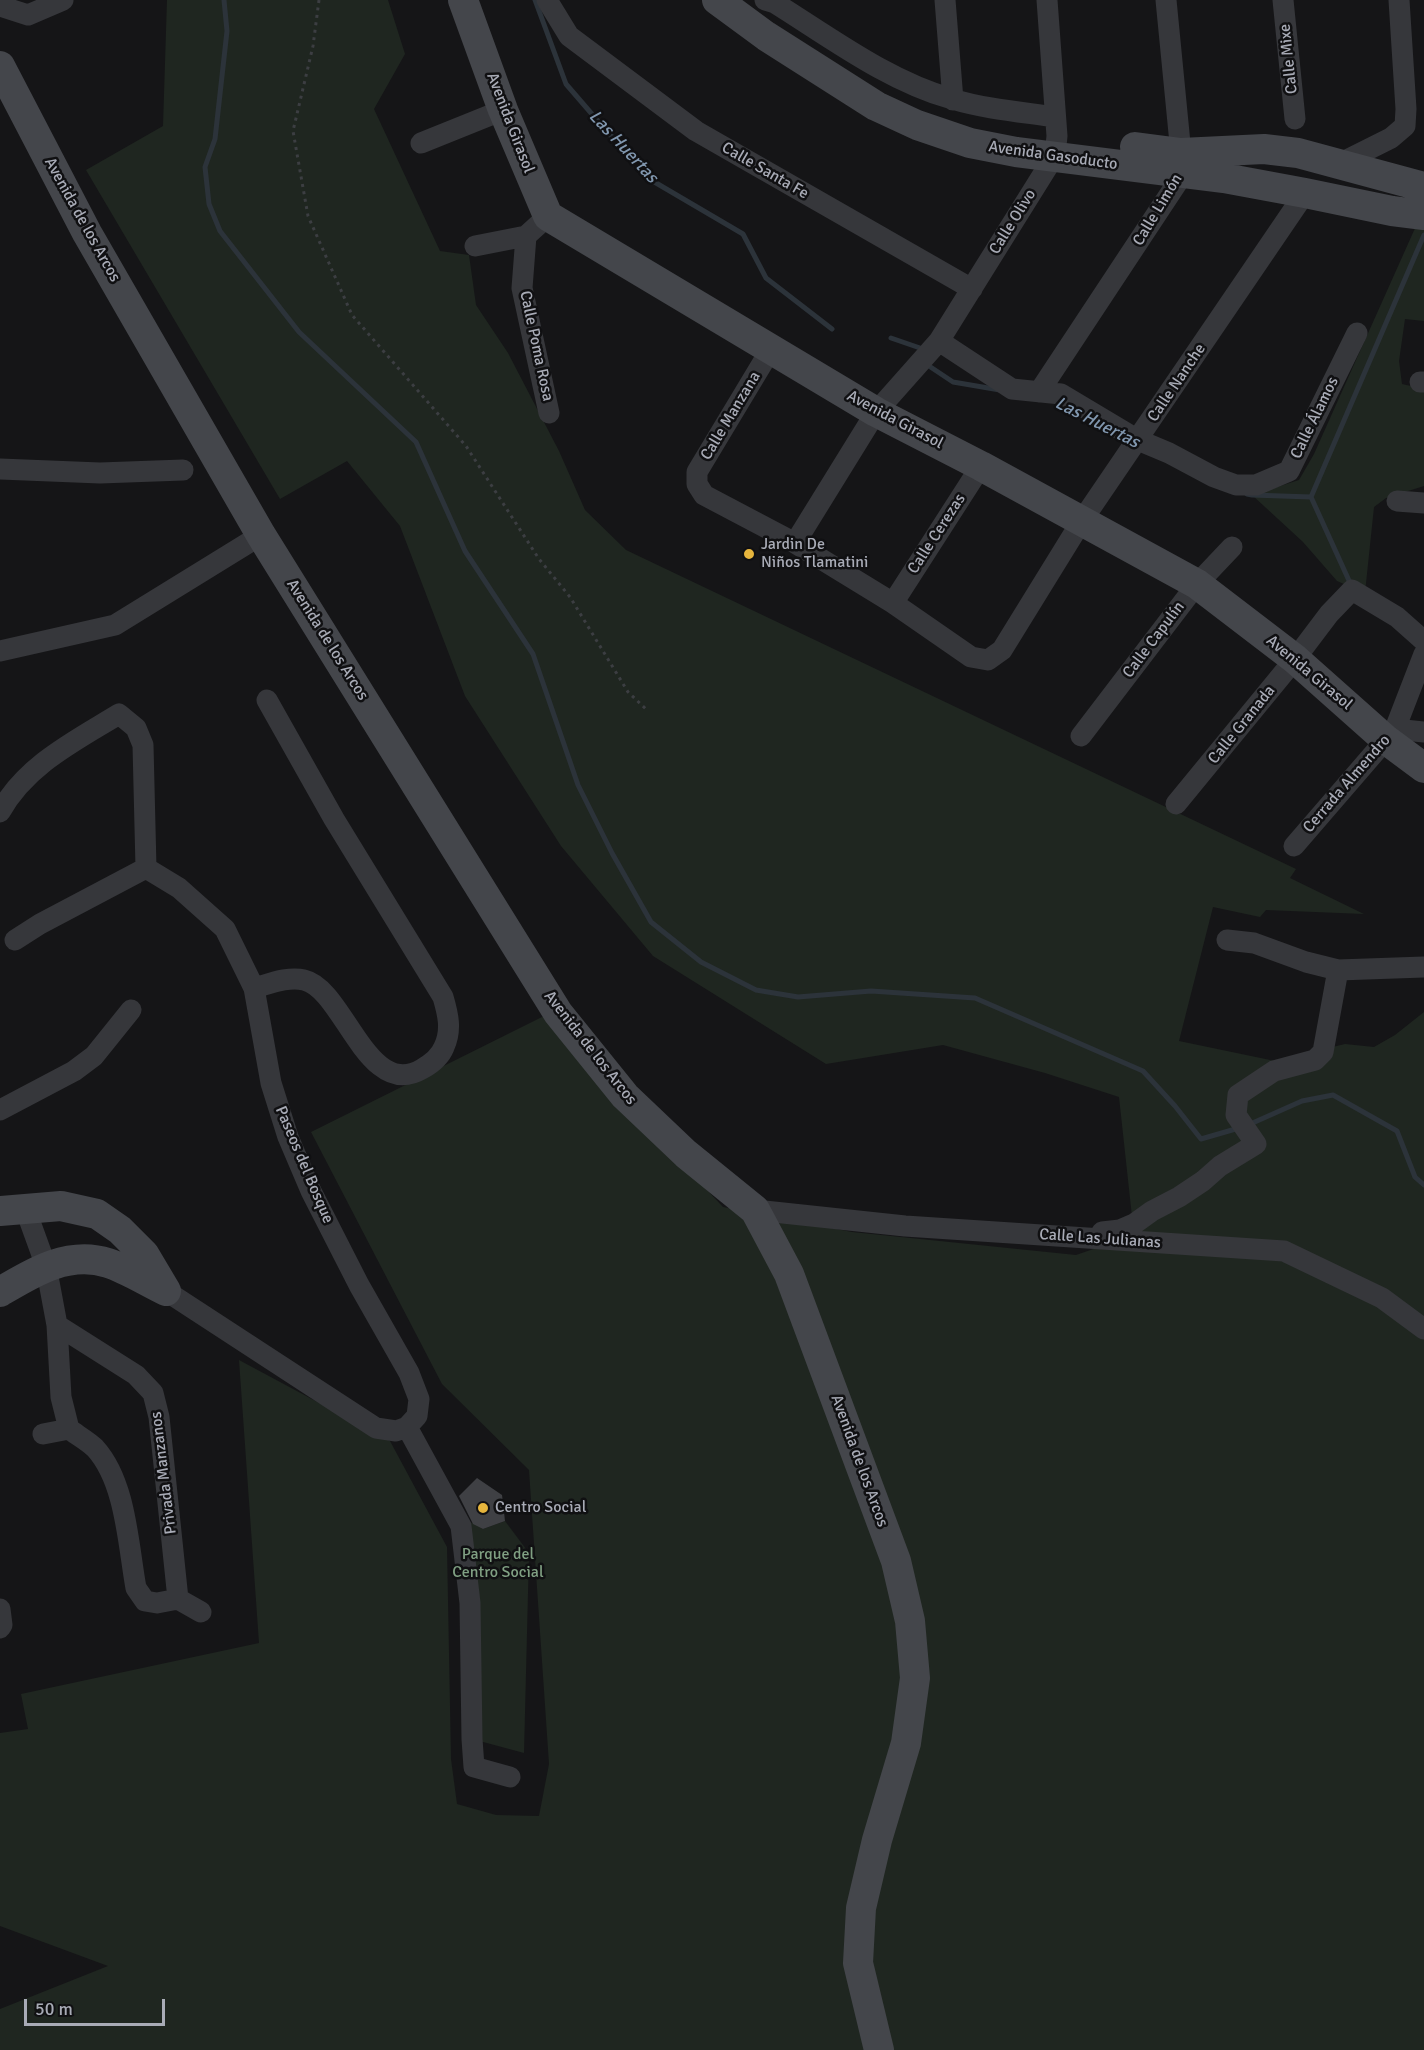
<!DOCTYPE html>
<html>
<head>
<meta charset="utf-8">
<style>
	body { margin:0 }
	#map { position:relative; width:1424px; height:2050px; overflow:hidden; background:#151517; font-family:Signika,sans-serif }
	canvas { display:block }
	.scale { position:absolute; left:24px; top:1999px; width:141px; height:27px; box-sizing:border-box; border:3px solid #a8abb6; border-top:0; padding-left:8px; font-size:18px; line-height:21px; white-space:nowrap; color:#a8abb6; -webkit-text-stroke:4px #101012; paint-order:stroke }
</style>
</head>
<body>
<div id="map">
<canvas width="1424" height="2050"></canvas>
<div class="scale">50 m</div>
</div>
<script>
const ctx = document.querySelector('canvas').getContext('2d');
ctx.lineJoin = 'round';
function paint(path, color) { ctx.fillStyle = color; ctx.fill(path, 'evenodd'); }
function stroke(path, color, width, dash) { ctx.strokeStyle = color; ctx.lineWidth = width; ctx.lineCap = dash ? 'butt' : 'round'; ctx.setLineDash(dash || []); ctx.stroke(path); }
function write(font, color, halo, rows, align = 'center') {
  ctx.font = font + ' Signika,sans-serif'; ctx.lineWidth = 5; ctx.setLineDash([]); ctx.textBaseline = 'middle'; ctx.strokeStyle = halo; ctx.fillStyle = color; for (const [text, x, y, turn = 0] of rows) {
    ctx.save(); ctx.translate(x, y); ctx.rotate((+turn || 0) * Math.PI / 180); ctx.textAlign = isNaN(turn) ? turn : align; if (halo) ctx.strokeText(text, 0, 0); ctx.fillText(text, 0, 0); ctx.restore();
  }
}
paint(new Path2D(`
	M167,0H388L405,54L374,109L440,251L469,255L476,305L508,353L559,451L585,510L626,550L1296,869L1290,878L1364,914L1266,910L1260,917L1213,907L1179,1041L1275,1061L1345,1044L1374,1047L1395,1035L1424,1012V2050H0V2009L108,1966L0,1926V1733L28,1729L21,1694L259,1643L239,1360L390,1441L447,1547L451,1759L457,1804L496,1815L539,1816L549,1764L529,1470L442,1384L311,1132L544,1016L723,1207L852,1232L1076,1255L1134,1235L1119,1097L1045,1073L943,1045L826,1064L653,956L561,846L465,696L400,526L347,461L280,499L86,170L163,126Z
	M1416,226L1424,227V321L1405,319L1399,361L1402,384L1424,389V486L1386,498L1374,507L1365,593L1337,581L1303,542L1252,495L1299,480L1314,454Z
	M465,1519L483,1529L505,1521L529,1553L524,1753L472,1739Z`), '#1f2620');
stroke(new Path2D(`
	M224,0L227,31L215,139L205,167L209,204L220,231L299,332L416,442L465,551L533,654L578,785L612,853L651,922L701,962L756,990L798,997L871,991L975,998L1143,1071L1175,1106L1201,1139L1239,1128
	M535,0L566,84L610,135L640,161L651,180L743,234L766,278L832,329
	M891,338L920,348L921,352
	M926,364L953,382L1000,390
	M1247,494L1252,495L1311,497
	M1351,585L1311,497L1424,235
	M1248,1125L1302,1101L1333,1095L1397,1131L1415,1177L1424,1185`), '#2c333a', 5);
paint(new Path2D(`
	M477,1478L502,1495L505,1521L483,1529L473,1524L459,1496Z`), '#3f4044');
stroke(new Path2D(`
	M319,0L313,46L293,131L308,216L352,315L466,446L539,559L570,597L628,692L648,711`), '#3c3e42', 3, [3, 4.5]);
stroke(new Path2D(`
	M547,0L569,36L696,131L972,289
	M765,0L775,3C831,38 888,81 952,99C985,109 1021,112 1055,117
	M945,0L953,100
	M1283,0L1295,119
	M0,6L28,15L63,0
	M421,143L503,110
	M1339,164L1391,138L1405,126L1406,109L1399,0
	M548,216L526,236L522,288L549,413
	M475,246L526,236
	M939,341L1012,389L1061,394L1138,440L1169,453L1214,477L1236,485H1256L1289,471L1357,333
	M771,349L697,472V484L704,495L795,543L893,603L971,657L988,660L1002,650L1081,522L1305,193
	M1420,382H1424
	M1039,392L1183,174L1166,0
	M0,469L100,473L183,470
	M1397,501L1424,503
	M795,543L876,412L939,341L1055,155L1057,136L1047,0
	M893,603L981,466
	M0,651L115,625L261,535
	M1395,729L1424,732
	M1081,736L1197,584L1232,547
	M1176,804L1295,659L1329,614L1352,590L1397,617L1424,641
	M0,812C26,765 75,741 119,714L136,728L143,745L146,868
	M1294,846L1395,729L1424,654
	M146,868L179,888L225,929L254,988L271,1083L288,1137L311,1191L359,1285L409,1373L419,1399L417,1416L407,1427L396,1431L376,1428L166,1291
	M15,940L40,924L146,868
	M1227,940L1254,943L1306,962L1338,970L1424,967
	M254,988C269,984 288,976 304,980C344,989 367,1101 422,1069C431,1064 440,1057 444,1047C452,1030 448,1014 443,997L334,819L267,700
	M0,1110L74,1071L94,1056L131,1010
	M25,1208L46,1266L57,1325L61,1397L69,1429
	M755,1210L905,1226L1284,1251L1382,1298L1424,1329
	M1102,1232L1120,1230L1134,1224L1152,1211L1179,1197L1203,1181L1220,1166L1256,1144L1236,1115L1238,1095L1274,1071L1315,1060L1323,1052L1338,970
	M57,1325L136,1375L153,1393L159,1417L178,1599L201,1612
	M407,1427L461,1526L470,1603L472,1739L474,1767L510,1777
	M43,1434L69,1429C77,1435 88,1441 95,1448C126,1482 128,1544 136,1588L145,1601L157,1603L178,1599
	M0,1609L2,1625L0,1628`), '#36373b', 21);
stroke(new Path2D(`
	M463,0L503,110L548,216L876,412L981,466L1197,584L1295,659L1385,739L1424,768
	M717,0L766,36L876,106L917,125L970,143L1016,152L1224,178L1305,193L1392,211L1424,215
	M0,66L87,233L261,535L558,1013L625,1096L686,1154L755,1210L789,1274L896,1561L910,1621L915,1678L906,1743L877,1840L861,1908L858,1963L879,2050
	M1135,147L1181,153L1264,149L1298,153L1424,187
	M0,1211L61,1206L97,1214L120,1230L144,1254L166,1291
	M0,1292C32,1273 68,1250 108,1263C127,1269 147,1282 166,1291`), '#44464b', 30);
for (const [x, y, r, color] of [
	[749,554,6,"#e6b53d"],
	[483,1508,6,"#e6b53d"]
]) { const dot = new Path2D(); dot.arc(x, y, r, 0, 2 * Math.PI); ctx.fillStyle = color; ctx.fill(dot); stroke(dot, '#101012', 2); }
write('16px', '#a8abb6', '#101012', [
	["Calle Mixe",1289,59,-96],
	["Avenida Girasol",510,123,69],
	["Avenida Gasoducto",1053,156,8],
	["Calle Santa Fe",765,171,30],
	["Calle Limón",1158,210,-59],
	["Avenida de los Arcos",82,220,61],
	["Calle Olivo",1013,222,-58],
	["Calle Poma Rosa",536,346,78],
	["Calle Nanche",1177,383,-56],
	["Calle Manzana",731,416,-59],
	["Calle Álamos",1315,418,-64],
	["Avenida Girasol",895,420,28],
	["Calle Cerezas",937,534,-57],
	["Avenida de los Arcos",327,640,58],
	["Calle Capulín",1154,640,-53],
	["Avenida Girasol",1309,673,40],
	["Calle Granada",1242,725,-51],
	["Cerrada Almendro",1347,784,-49],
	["Avenida de los Arcos",590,1048,52],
	["Paseos del Bosque",304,1165,67],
	["Calle Las Julianas",1100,1239,4],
	["Avenida de los Arcos",859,1461,70],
	["Privada Manzanos",164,1473,-97]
]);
write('16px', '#a8abb6', '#101012', [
	["Jardin De",761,545],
	["Niños Tlamatini",761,563],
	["Centro Social",495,1508]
], 'left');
write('16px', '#80a083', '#101012', [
	["Parque del",498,1555],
	["Centro Social",498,1573]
]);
write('italic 18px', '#8197af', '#101012', [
	["Las Huertas",623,147,47],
	["Las Huertas",1097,423,27]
]);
</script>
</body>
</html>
